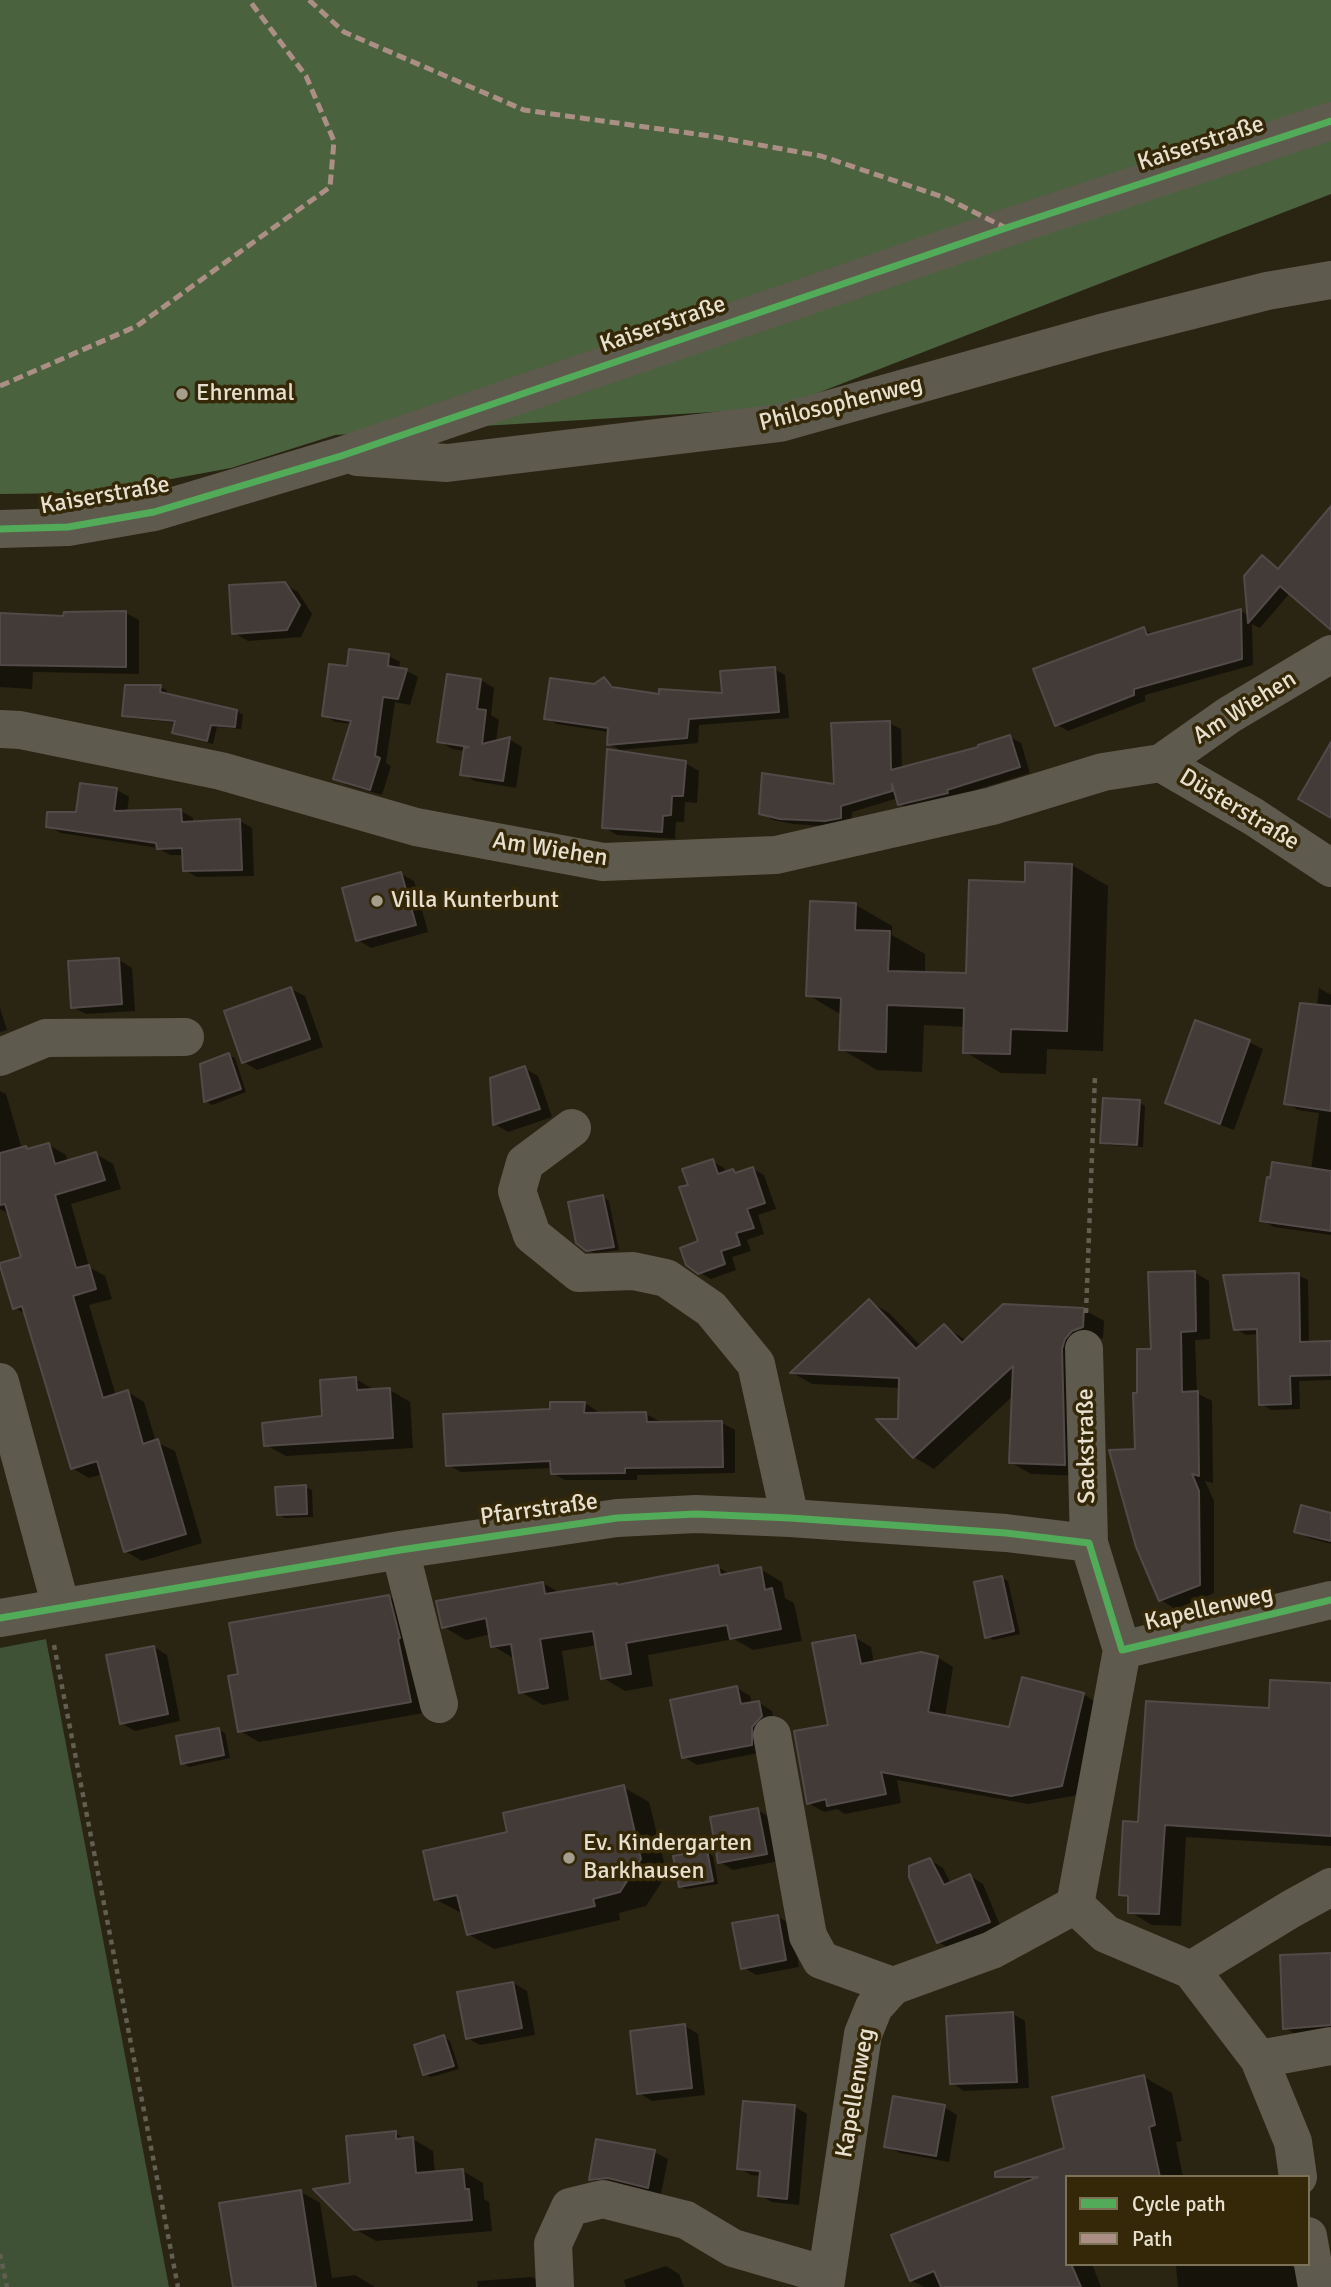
<!DOCTYPE html>
<html>
<head>
<meta charset="utf-8">
<style>
	body { margin:0 }
	#map { position:relative; width:1331px; height:2287px; overflow:hidden; background:#2a2413; font-family:Signika,sans-serif }
	canvas { display:block }
	.legend { position:absolute; left:1065px; top:2175px; width:245px; height:91px; box-sizing:border-box; background:#342809; border:2px solid #7c7258; margin:0; padding:9px 12px; list-style:none; font-size:21px; color:#e8e0cf }
	.legend li { display:flex; align-items:center; gap:14px; height:35px }
	.legend b { width:35px; border:2px solid #7c7258 }
</style>
</head>
<body>
<div id="map">
<canvas width="1331" height="2287"></canvas>
<ul class="legend">
<li><b style="height:9px;background:#51ab58"></b>Cycle path</li>
<li><b style="height:9px;background:#ac8f84"></b>Path</li>
</ul>
</div>
<script>
const ctx = document.querySelector('canvas').getContext('2d');
ctx.lineJoin = 'round';
function paint(path, color) { ctx.fillStyle = color; ctx.fill(path, 'evenodd'); }
function stroke(path, color, width, dash) { ctx.strokeStyle = color; ctx.lineWidth = width; ctx.lineCap = dash ? 'butt' : 'round'; ctx.setLineDash(dash || []); ctx.stroke(path); }
function write(font, color, halo, rows, align = 'center') {
  ctx.font = font + ' Signika,sans-serif'; ctx.lineWidth = 7; ctx.setLineDash([]); ctx.textBaseline = 'middle'; ctx.strokeStyle = halo; ctx.fillStyle = color; for (const [text, x, y, turn = 0] of rows) {
    ctx.save(); ctx.translate(x, y); ctx.rotate((+turn || 0) * Math.PI / 180); ctx.textAlign = isNaN(turn) ? turn : align; if (halo) ctx.strokeText(text, 0, 0); ctx.fillText(text, 0, 0); ctx.restore();
  }
}
paint(new Path2D(`
	M46,1639L169,2287H0V1648Z`), '#3f5236');
paint(new Path2D(`
	M0,0H1331V194L779,408L335,435L231,468L155,482L80,493L0,494Z`), '#4a623e');
paint(new Path2D(`
	M1331,528V625L1290,593L1260,628L1252,624L1253,665L1145,695V701L1068,731L1056,724L1144,629L1154,635L1241,611L1249,616L1262,557L1280,570Z
	M284,584L298,592L312,614L301,637L248,641L234,633Z
	M126,613L139,620V674L33,672L32,689L0,687V614L65,618V614Z
	M389,656L400,662L399,670L407,671L418,677L410,705L395,702L386,763L391,766L382,795L347,785L336,778L352,724L335,722L324,715L348,668Z
	M774,669L785,675L789,718L699,725L698,743L620,750L609,744V732L557,724L546,718L604,679L619,690L661,696L724,695Z
	M448,676L481,680L494,688L491,715L499,720L496,742L509,739L522,747L516,788L475,781L462,774L465,751L452,749L439,741Z
	M126,686L161,687L167,691L166,695L237,711L243,715L241,729L217,727L213,744L180,736L174,732L176,723L130,718L124,715Z
	M889,723L901,729L902,769L980,748L1010,737L1021,743L1030,773L911,810L900,804L898,798L852,812L851,824L838,827L793,824L773,820L761,813L836,786Z
	M685,763L699,771L697,803L685,802L684,822H676L675,839L617,835L604,827Z
	M82,785L117,790L129,797L127,812L181,811L193,818V823L240,821L252,828L254,876L197,877L185,870L184,855H170L158,848L61,833L48,826L77,813Z
	M1072,865L1108,886L1103,1051L1047,1049L1046,1074L1001,1073L965,1052V1027L924,1025L922,1072L877,1070L841,1049L842,1015L808,995L856,905L892,926V935L925,954V974L967,975L1026,884Z
	M401,874L414,881L428,932L371,948L358,940Z
	M119,960L132,968L135,1011L86,1014L72,1007Z
	M1319,988L1331,995V1235L1274,1227L1262,1220L1311,1170L1319,1113L1298,1110L1286,1103L1317,1006Z
	M291,989L305,996L323,1047L257,1070L244,1062Z
	M0,1008L7,1030L0,1032Z
	M1249,1042L1263,1049L1234,1130L1180,1110L1167,1102Z
	M229,1055L235,1058L246,1092L212,1105L206,1101Z
	M524,1068L538,1076L552,1117L508,1132L495,1124Z
	M0,1091L6,1094L22,1149L26,1148L30,1150L49,1145L66,1155L68,1162L96,1154L113,1164L121,1189L71,1204L89,1267L105,1276L112,1299L89,1305L116,1396L128,1392L144,1402L156,1442L175,1451L202,1543L142,1561L125,1551L103,1474L89,1478L72,1468L27,1315L14,1307L24,1258L11,1215L0,1209Z
	M1139,1102L1145,1106L1143,1147L1108,1145L1101,1142Z
	M712,1161L724,1168L726,1173L733,1171L739,1174L753,1169L764,1175L776,1209L758,1215L764,1234L747,1240L751,1251L732,1257L736,1270L711,1279L699,1272L700,1242L690,1186Z
	M603,1197L609,1201L619,1250L594,1253L587,1249Z
	M1194,1272L1209,1281L1210,1339L1195,1340L1197,1393L1212,1401L1213,1483L1205,1481L1214,1501V1593L1175,1609L1161,1600L1136,1451L1139,1394L1153,1350Z
	M1298,1275L1308,1280L1309,1343H1331V1380L1299,1381L1300,1409L1271,1410L1261,1404L1259,1334L1246,1335L1236,1329Z
	M869,1301L889,1313L921,1346L944,1326L967,1341L1083,1309L1104,1321L1103,1338L1093,1342L1085,1476L1031,1474L1010,1462L1013,1396L934,1469L914,1457L880,1421H900V1388L812,1384L793,1373Z
	M356,1379L376,1391L390,1390L410,1402L413,1448L286,1456L266,1445L324,1418Z
	M585,1403L597,1411V1414H646L659,1421V1424L722,1423L735,1430V1473L637,1475V1480H565L552,1473V1468L461,1472L448,1465L551,1411Z
	M305,1487L312,1490L313,1517L285,1518L278,1514Z
	M1331,1514V1544L1309,1538L1296,1531Z
	M718,1567L731,1575L760,1569L782,1582L785,1598L794,1603L802,1641L753,1650L734,1639L648,1655L653,1686L625,1691L603,1678L597,1645L562,1651L569,1700L543,1705L521,1692L515,1659L493,1646L491,1634L466,1640L444,1627L543,1583L560,1593L620,1586Z
	M1002,1578L1008,1581L1020,1634L993,1640L987,1636Z
	M389,1597L408,1608L429,1712L259,1742L240,1731V1675Z
	M854,1637L871,1647L874,1663L937,1657L953,1667L945,1717L1011,1730L1083,1694L1099,1704L1078,1795L1028,1804L897,1780L901,1803L845,1814L837,1809L824,1812L808,1803Z
	M154,1647L167,1655L180,1721L135,1731L121,1723Z
	M1331,1685V1846L1186,1837L1181,1926L1152,1925L1130,1912V1900L1120,1894L1140,1824L1271,1710Z
	M737,1688L750,1696L752,1704L759,1703L772,1711L775,1724L764,1752L697,1765L684,1757Z
	M219,1730L225,1733L230,1758L189,1767L183,1763Z
	M623,1787L649,1802L667,1874L646,1906L619,1913L620,1920L494,1949L468,1934L463,1914L435,1899L509,1833Z
	M758,1810L771,1818L779,1861L733,1870L720,1862Z
	M707,1852L713,1856L718,1884L686,1889L680,1886Z
	M930,1860L943,1868L951,1884L970,1876L983,1884L1002,1930L952,1950L938,1942Z
	M778,1917L791,1924L799,1967L756,1975L743,1967Z
	M1331,1955V2039L1309,2042L1285,2028Z
	M513,1983L527,1991L535,2035L480,2045L467,2038Z
	M1013,2014L1025,2021L1029,2088L964,2091L952,2083Z
	M685,2026L698,2034L705,2095L652,2101L639,2093Z
	M444,2037L450,2041L459,2069L431,2077L425,2074Z
	M1144,2077L1172,2093L1182,2141L1176,2142L1183,2177H1067V2264H1092L1101,2287H924L911,2280L1031,2181L1009,2169L1066,2149Z
	M795,2107L807,2114L799,2205L772,2202L760,2195L762,2176L751,2175L739,2168Z
	M944,2107L957,2115L949,2162L900,2153L886,2146Z
	M395,2133L407,2140L413,2139L433,2151L435,2174L463,2171L483,2183L484,2199L489,2202L492,2231L376,2241L355,2229L352,2184Z
	M654,2152L668,2159L661,2194L604,2187L590,2179Z
	M301,2192L320,2203L332,2278L355,2275L375,2287H234Z
	M1192,2264H1288L1303,2273L1304,2287H1178L1176,2266Z
	M666,2266L679,2274L684,2287H626L624,2280Z
	M532,2277L549,2287H478L477,2281Z`), '#0007');
const building = new Path2D(`
	M1331,506V630L1280,586L1248,623L1244,576L1262,555L1278,569Z
	M285,582L300,605L287,630L232,634L229,585Z
	M1241,609L1242,659L1134,689V695L1055,726L1033,669L1144,627L1147,635Z
	M126,611V667L0,665V613L63,616L64,612Z
	M349,649L389,654L388,666L407,669L398,699L383,697L375,756L380,758L370,790L333,779L351,721L322,716L329,664L347,666Z
	M775,667L779,712L689,719L687,738L607,745L608,728L544,719L550,678L594,684L604,677L612,687L659,694V689L722,693L720,671Z
	M447,674L481,679L477,709L486,710L482,744L510,737L503,781L460,775L464,748L469,747L437,742Z
	M125,685H161L160,692L237,710L235,727L211,725L207,741L172,733L175,721L122,716Z
	M890,721L891,770L978,747V745L1010,735L1020,767L947,790L948,793L898,805L892,784V791L841,806V818L825,821L780,819L759,814L762,773L834,784L831,723Z
	M1331,742V818L1298,799Z
	M607,749L686,761L683,796H672L671,815L663,816L662,832L602,828Z
	M80,783L117,788L114,811L181,809L182,822L240,819L242,870L183,871L182,848L157,849L156,843L46,827L47,812H76Z
	M1025,862L1072,864L1067,1031L1011,1029L1010,1054L963,1053L964,1008L887,1005L886,1052L839,1050L841,998L806,996L810,901L856,903L855,930L890,931L888,971L966,973L969,880L1025,882Z
	M401,872L416,925L356,941L342,888Z
	M119,958L122,1004L71,1008L68,961Z
	M291,987L310,1039L242,1063L224,1011Z
	M1300,1003L1331,1006V1111L1284,1104Z
	M1195,1020L1250,1040L1220,1124L1165,1103Z
	M229,1053L241,1089L204,1102L200,1064Z
	M525,1066L540,1109L493,1125L490,1078Z
	M1103,1098L1140,1100L1137,1145L1100,1143Z
	M49,1143L55,1164L96,1152L105,1180L55,1195L76,1268L89,1265L96,1289L73,1296L103,1398L128,1390L143,1444L158,1439L186,1534L124,1552L97,1461L71,1469L22,1306L13,1309L0,1266V1263L21,1257L5,1204L0,1205V1153L26,1146L27,1149Z
	M713,1159L718,1174L733,1169L735,1173L753,1167L765,1203L747,1209L754,1228L736,1233L740,1245L721,1251L725,1264L698,1274L686,1265L680,1248L698,1241L679,1187L688,1185L682,1169Z
	M1272,1162L1331,1171V1231L1260,1221L1267,1177L1270,1178Z
	M603,1195L614,1247L586,1251L576,1243L568,1202Z
	M1195,1271L1196,1331L1181,1332L1182,1392L1198,1391L1199,1476L1192,1474L1199,1491L1200,1585L1159,1601L1136,1547L1109,1450L1135,1449L1133,1393H1137V1349H1151L1148,1272Z
	M1299,1273L1300,1342L1331,1341V1375L1290,1376L1291,1404L1259,1405L1257,1329L1234,1330L1223,1275Z
	M869,1299L916,1349L944,1324L962,1343L1003,1304L1084,1308L1083,1327L1072,1331L1065,1339L1062,1349L1065,1465L1009,1463L1013,1366L913,1458L876,1419H898L899,1378L790,1373Z
	M356,1377L357,1390L390,1388L393,1438L264,1446L262,1423L322,1416L320,1380Z
	M550,1402H585L584,1413L646,1412L647,1422L722,1421L723,1467L625,1468V1473L551,1474L550,1461L446,1466L443,1414L550,1409Z
	M306,1485L307,1514L277,1515L275,1487Z
	M1301,1505L1331,1513V1541L1294,1532Z
	M718,1565L720,1575L761,1567L765,1590L772,1588L781,1629L730,1639L727,1625L626,1643L631,1674L601,1679L593,1631L540,1639L548,1688L519,1693L511,1644L491,1647L486,1618L442,1628L436,1601L543,1582L545,1594L617,1583V1585Z
	M1002,1576L1014,1631L985,1638L974,1582Z
	M389,1595L400,1638L398,1639L411,1702L238,1732L228,1676L238,1674L229,1623Z
	M855,1635L861,1664L921,1652L938,1656L928,1712L1009,1727L1022,1677L1084,1693L1062,1786L1011,1796L881,1772L886,1794L827,1806L826,1799L807,1804L794,1731L828,1725L812,1643Z
	M154,1646L168,1714L120,1724L106,1655Z
	M1270,1680L1331,1683V1836L1165,1825L1159,1914L1128,1913V1896L1119,1895L1123,1821L1138,1822L1146,1701L1269,1708Z
	M737,1686L741,1704L759,1701L762,1716L752,1727V1745L682,1758L670,1700Z
	M219,1728L224,1755L181,1764L176,1736Z
	M624,1785L641,1859L620,1892L593,1899L595,1906L467,1935L457,1895L434,1900L423,1851L507,1832L503,1813Z
	M758,1808L767,1854L718,1863L710,1817Z
	M707,1850L713,1881L679,1887L673,1856Z
	M930,1858L944,1885L970,1874L990,1922L937,1943L909,1877V1866Z
	M778,1915L786,1960L741,1969L732,1923Z
	M1331,1953V2025L1283,2029L1280,1955Z
	M513,1982L522,2028L466,2039L457,1992Z
	M1013,2012L1017,2082L950,2084L946,2016Z
	M685,2024L692,2088L637,2094L630,2031Z
	M444,2035L454,2066L423,2075L414,2045Z
	M1144,2075L1155,2125L1149,2127L1160,2177H1067V2264H1071L1081,2287H941L934,2271L910,2281L891,2235L1038,2177H995V2172L1064,2148L1052,2097Z
	M893,2096L945,2105L936,2156L884,2147Z
	M743,2101L795,2105L787,2199L758,2196L760,2171L737,2169Z
	M396,2131V2139L413,2137L416,2173L463,2169L465,2189H469L472,2220L354,2230L313,2189L350,2183L346,2136Z
	M596,2139L655,2150L648,2188L608,2178L589,2180Z
	M301,2190L316,2287H233L219,2203Z`);
paint(building, '#423b37');
stroke(building, '#524a48', 2);
stroke(new Path2D(`
	M1086,1313L1095,1076
	M54,1645L178,2287
	M0,2254L7,2287`), '#635e52', 4.5, [5, 5]);
stroke(new Path2D(`
	M357,457L447,463L780,423L1101,333L1267,291L1331,280
	M0,529L68,527L154,512L341,456L1006,228L1331,121
	M0,729L20,730L221,771L416,827L603,862L776,855L992,806L1103,772L1161,763L1254,817L1331,868
	M1161,763L1229,715L1331,654
	M0,1057L46,1038L185,1037
	M572,1128L525,1163L517,1191L532,1235L579,1273L633,1271L666,1278L711,1309L756,1364L790,1518
	M0,1382L61,1607
	M400,1550L439,1704
	M0,1618L400,1550L617,1518L696,1514L790,1518L1006,1533L1089,1543
	M1122,1650L1331,1600
	M772,1735L808,1936L821,1960L893,1986
	M1075,1905L1122,1650L1089,1543L1084,1349
	M1075,1905L1106,1934L1191,1970L1291,1909L1331,1887
	M1191,1970L1259,2059L1293,2142L1298,2177
	M1259,2059L1331,2046
	M1308,2236L1317,2287
	M555,2287L553,2244L570,2207L603,2199L686,2220L733,2248L826,2275
	M825,2287L863,2034L874,2007L893,1986L992,1950L1075,1905`), '#5f5a4e', 38);
stroke(new Path2D(`
	M309,0L344,32L524,110L710,136L821,156L946,198L1006,228
	M0,386L137,326L330,187L334,141L306,76L249,0`), '#ac8f84', 5, [10, 5]);
stroke(new Path2D(`
	M0,529L68,527L154,512L341,456L1006,228L1331,121
	M0,1618L400,1550L617,1518L696,1514L790,1518L1006,1533L1089,1543L1122,1650L1331,1600`), '#51ab58', 7);
for (const [x, y, r, color] of [
	[182,394,7,"#a69e8d"],
	[377,901,7,"#a69e8d"],
	[569,1858,7,"#a69e8d"]
]) { const dot = new Path2D(); dot.arc(x, y, r, 0, 2 * Math.PI); ctx.fillStyle = color; ctx.fill(dot); stroke(dot, '#342809', 2.5); }
write('24px', '#e8e0cf', '#342809', [
	["Kaiserstraße",1201,144,-18],
	["Kaiserstraße",663,325,-19],
	["Philosophenweg",841,404,-14],
	["Kaiserstraße",105,496,-10],
	["Am Wiehen",1245,708,-32],
	["Düsterstraße",1239,810,31],
	["Am Wiehen",550,850,9],
	["Sackstraße",1087,1446,-91],
	["Pfarrstraße",539,1510,-8],
	["Kapellenweg",1209,1609,-13],
	["Kapellenweg",856,2093,-80]
]);
write('24px', '#e8e0cf', '#342809', [
	["Ehrenmal",196,394],
	["Villa Kunterbunt",391,901],
	["Ev. Kindergarten",583,1844],
	["Barkhausen",583,1872]
], 'left');
</script>
</body>
</html>
